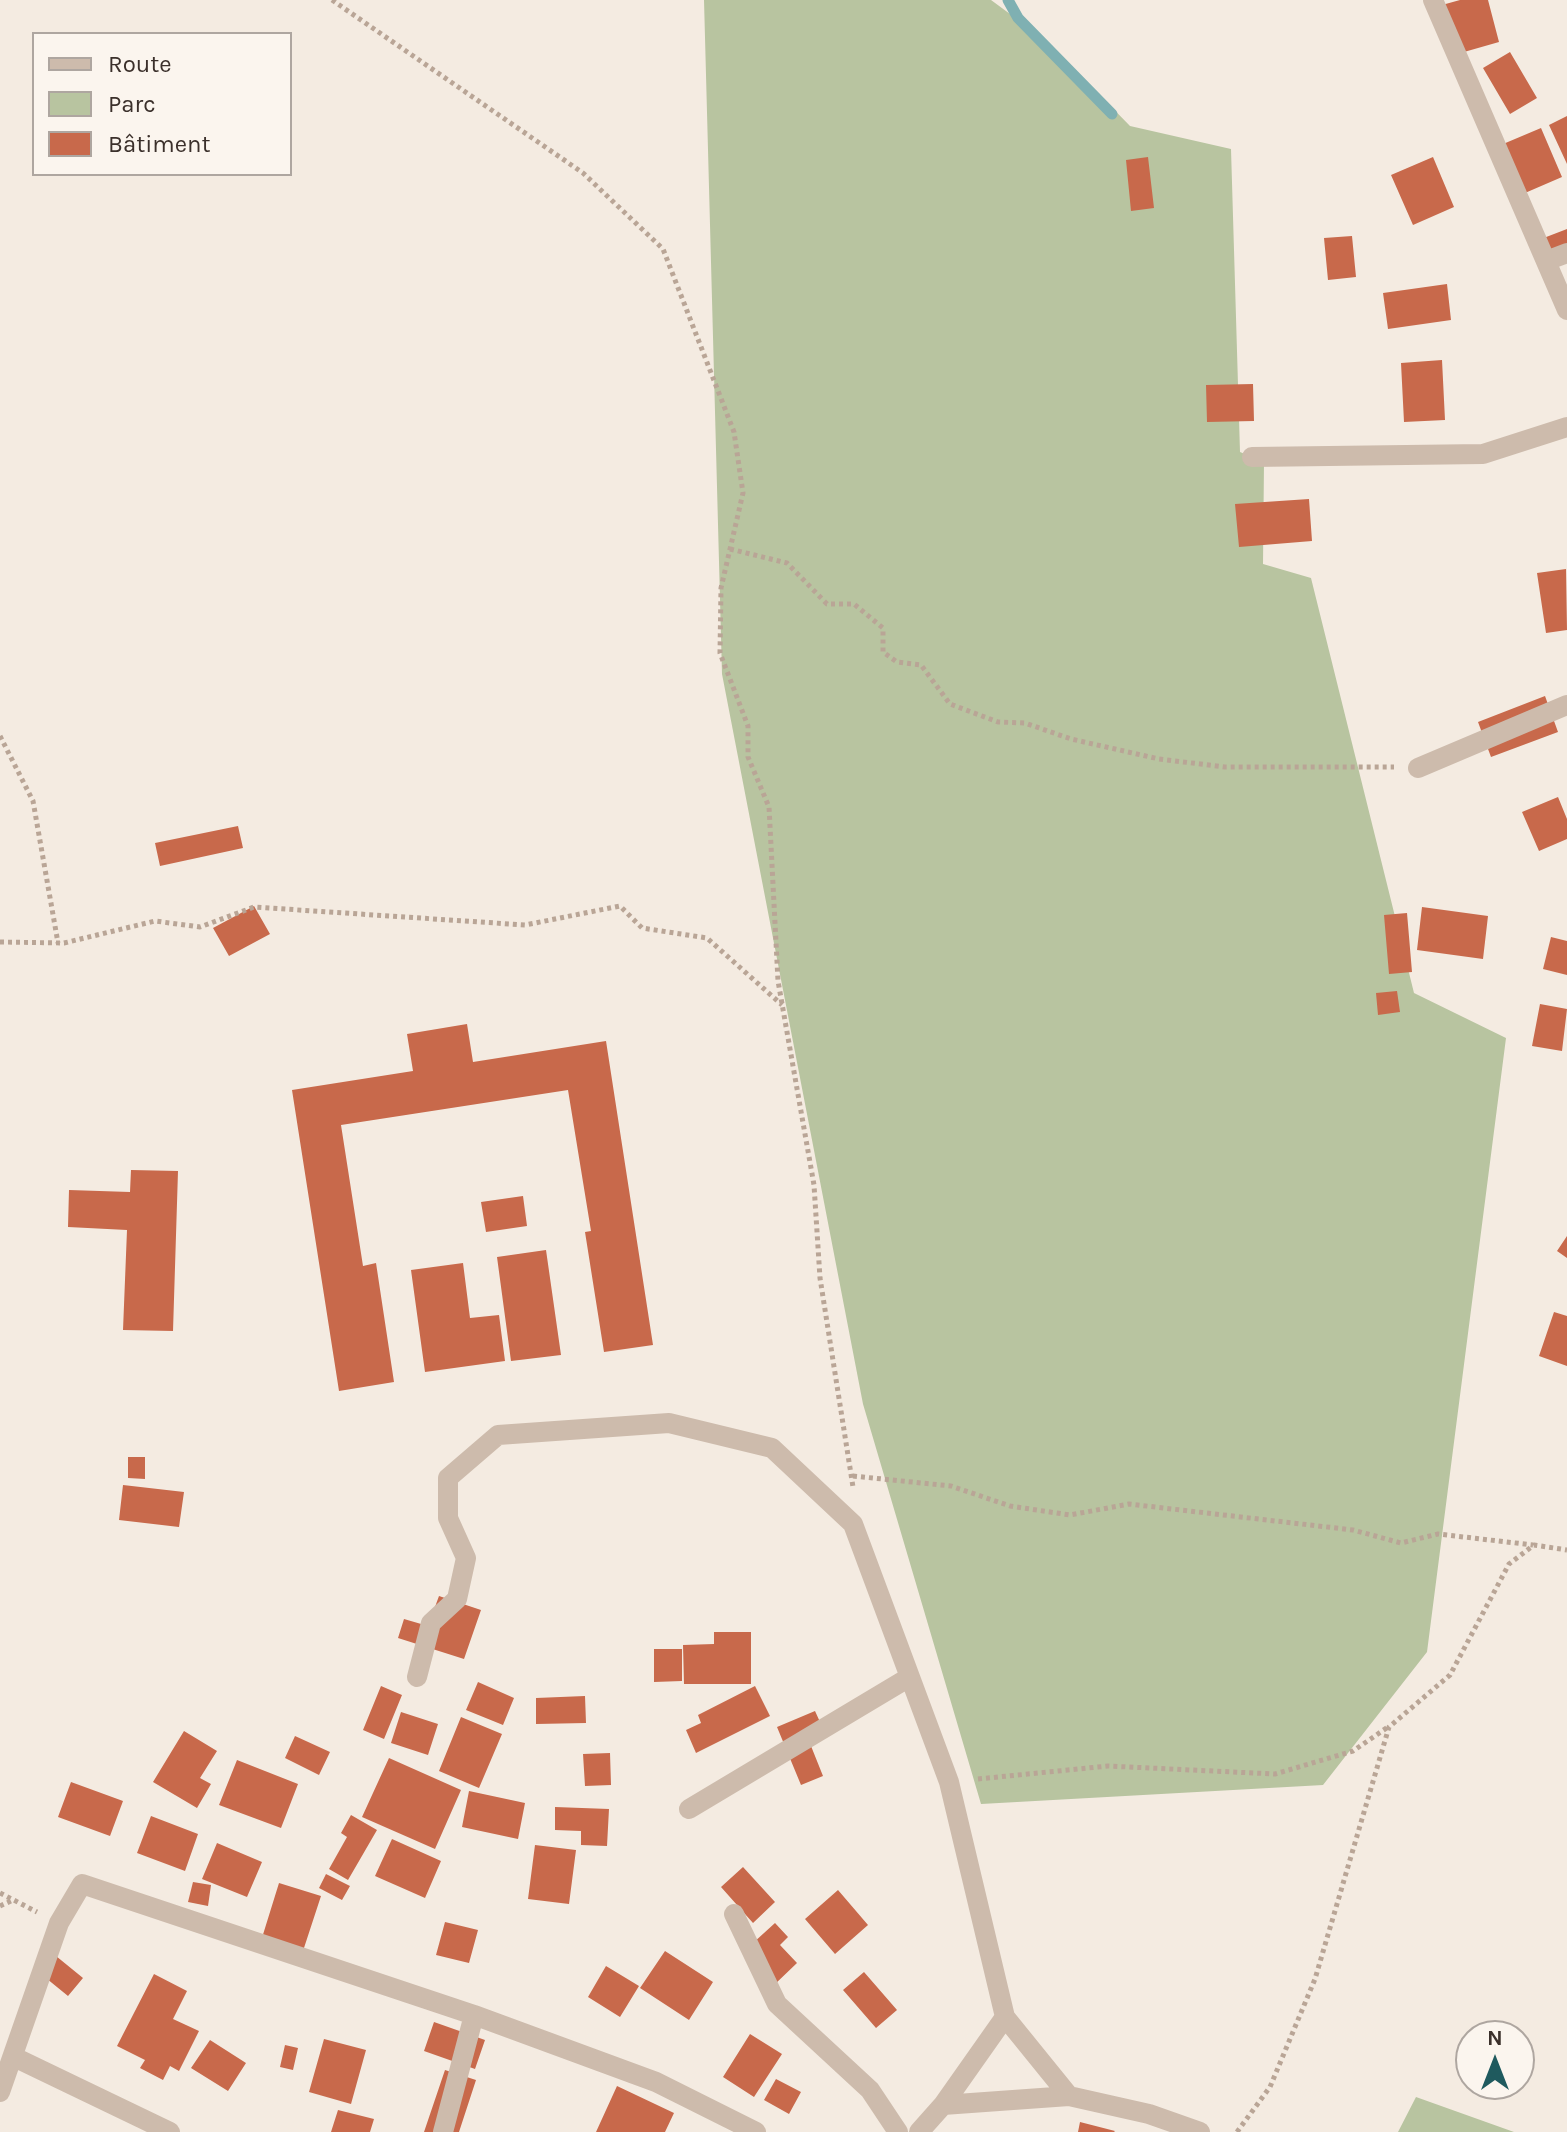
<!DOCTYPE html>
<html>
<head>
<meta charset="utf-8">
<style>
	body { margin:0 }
	#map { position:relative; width:1567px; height:2132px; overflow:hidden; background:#f4ebe1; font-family:Karla,sans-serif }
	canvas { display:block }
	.legend { position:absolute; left:32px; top:32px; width:260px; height:144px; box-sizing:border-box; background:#fbf5ee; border:2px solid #aea6a0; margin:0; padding:10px 14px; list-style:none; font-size:24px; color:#3b302b }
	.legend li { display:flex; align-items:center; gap:16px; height:40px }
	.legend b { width:40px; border:2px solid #aea6a0 }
	.north { position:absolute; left:1455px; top:2020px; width:80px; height:80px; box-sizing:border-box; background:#fbf5ee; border:2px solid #aea6a0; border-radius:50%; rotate:0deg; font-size:22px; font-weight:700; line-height:32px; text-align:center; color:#3b302b }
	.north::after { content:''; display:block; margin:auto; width:28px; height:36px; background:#1f5a5e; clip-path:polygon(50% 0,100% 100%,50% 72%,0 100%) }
</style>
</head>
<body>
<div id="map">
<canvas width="1567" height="2132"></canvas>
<ul class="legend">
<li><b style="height:10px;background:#cdbbac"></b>Route</li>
<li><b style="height:22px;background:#b8c4a0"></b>Parc</li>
<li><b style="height:22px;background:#c8694b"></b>Bâtiment</li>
</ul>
<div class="north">N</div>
</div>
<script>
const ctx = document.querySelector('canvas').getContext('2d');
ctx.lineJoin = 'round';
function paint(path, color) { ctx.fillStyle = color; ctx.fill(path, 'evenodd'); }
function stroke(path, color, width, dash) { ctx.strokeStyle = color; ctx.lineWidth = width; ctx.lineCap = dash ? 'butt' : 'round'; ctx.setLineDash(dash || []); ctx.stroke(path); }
paint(new Path2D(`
	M704,0H991L1048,42L1130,126L1231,149L1240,452L1264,462L1263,564L1311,578L1414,993L1506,1038L1427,1652L1323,1785L981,1804L863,1404L722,674Z
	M1416,2097L1514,2132H1398Z`), '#b8c4a0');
stroke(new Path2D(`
	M1008,0L1018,18L1112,114`), '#7fb0b2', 11);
paint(new Path2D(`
	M1460,0H1488L1499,42L1457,54L1442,5Z
	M1510,52L1537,98L1510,114L1483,68Z
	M1567,116V164L1549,125Z
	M1541,128L1562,177L1518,196L1496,147Z
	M1148,157L1154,208L1131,211L1126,160Z
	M1433,157L1454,207L1413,225L1391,175Z
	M1567,229V250L1548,257L1541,239Z
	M1352,236L1356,277L1328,280L1324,238Z
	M1447,284L1451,320L1388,329L1383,293Z
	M1442,360L1445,420L1404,422L1401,363Z
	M1253,384L1254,421L1207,422L1206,385Z
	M1309,499L1312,541L1239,547L1235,504Z
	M1566,569L1567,630L1546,633L1537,573Z
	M1545,696L1558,732L1491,757L1478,722Z
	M1558,797L1567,819V839L1539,851L1522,812Z
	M238,826L243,848L160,866L155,843Z
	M254,906L270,934L229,956L213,928Z
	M1422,907L1488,916L1483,959L1417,950Z
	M1407,913L1412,972L1389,974L1384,915Z
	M1551,937L1567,941V975L1543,969Z
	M1397,991L1400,1012L1378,1015L1376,993Z
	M1540,1004L1567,1009L1562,1051L1532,1046Z
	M467,1024L473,1062L606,1041L653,1345L604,1352L585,1232L591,1231L568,1090L341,1125L363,1266L376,1263L394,1382L339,1391L292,1090L413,1071L407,1034Z
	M131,1170L178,1171L173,1331L123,1330L127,1230L68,1227L69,1190L130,1192Z
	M523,1196L527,1226L486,1232L481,1202Z
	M1567,1236V1258L1557,1251Z
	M546,1250L561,1355L511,1361L497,1257Z
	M463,1263L470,1318L499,1315L505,1361L425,1372L411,1270Z
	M1554,1312L1567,1316V1366L1539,1356Z
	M128,1457H145V1479L128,1478Z
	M123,1485L184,1492L179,1527L119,1520Z
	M439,1596L481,1610L464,1659L398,1638L404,1619L428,1626Z
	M714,1632H751V1684H684L683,1645L714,1644Z
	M654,1649H682V1681L654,1682Z
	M478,1682L514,1698L503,1725L466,1710Z
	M381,1686L402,1695L384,1739L363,1730Z
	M755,1686L770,1716L696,1753L686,1730L701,1723L698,1715Z
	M585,1696L586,1723L536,1724V1698Z
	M815,1711L825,1733L809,1741L823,1776L801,1785L777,1727Z
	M401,1712L438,1724L428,1755L391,1743Z
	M461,1717L502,1734L479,1788L439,1771Z
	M184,1731L217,1751L200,1778L211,1784L197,1808L153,1782Z
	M295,1736L330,1752L319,1775L285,1758Z
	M610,1753L611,1785L585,1786L583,1754Z
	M389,1758L461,1790L435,1849L362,1817Z
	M237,1760L298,1784L281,1828L219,1805Z
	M71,1782L123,1801L110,1836L58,1817Z
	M469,1791L525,1803L518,1839L462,1827Z
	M555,1807L609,1809L607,1846L581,1845V1831L555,1830Z
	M351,1815L377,1830L348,1880L329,1869L347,1837L341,1833Z
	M151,1816L198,1834L185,1871L137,1853Z
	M392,1839L441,1861L425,1898L375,1876Z
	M217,1843L262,1862L247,1897L202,1879Z
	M535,1845L576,1850L569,1904L528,1899Z
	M743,1867L775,1902L753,1923L721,1887Z
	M326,1874L350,1886L342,1900L319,1888Z
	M193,1882L211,1885L208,1906L188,1902Z
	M279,1883L321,1896L302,1954L261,1941Z
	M838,1890L868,1925L835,1954L805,1919Z
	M445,1922L478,1930L469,1963L436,1955Z
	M775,1923L788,1937L780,1945L797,1963L773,1986L742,1953Z
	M665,1951L713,1982L689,2020L640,1988Z
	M56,1956L83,1978L68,1996L41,1974Z
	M606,1966L639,1986L620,2017L588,1997Z
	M864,1972L897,2010L876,2028L843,1990Z
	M154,1974L187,1991L173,2019L199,2031L179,2071L170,2066L163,2080L140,2068L145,2060L117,2046Z
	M434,2022L485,2040L475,2069L424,2051Z
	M750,2034L782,2054L754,2097L723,2077Z
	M324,2039L366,2050L351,2104L309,2092Z
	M210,2040L246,2063L228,2091L191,2068Z
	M285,2045L298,2048L293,2070L280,2067Z
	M445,2070L476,2080L459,2132H424Z
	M776,2079L801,2092L789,2114L764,2100Z
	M617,2086L674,2113L665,2132H596Z
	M338,2110L374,2119L370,2132H331Z
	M1080,2122L1115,2131L1114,2132H1078Z`), '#c8694b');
stroke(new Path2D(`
	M332,0L583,173L663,249L734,432L743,493L721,588L720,653L748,726V757L769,807L778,981L814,1185L820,1278L853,1487
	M730,549L787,563L827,604H854L883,628V652L897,662L921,665L950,704L998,722L1025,723L1071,739L1159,759L1225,767H1394
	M0,736L33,801L58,943
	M0,942L64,943L155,921L200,927L254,907L525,925L620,906L642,928L707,938L782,1005
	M853,1476L951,1486L1010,1506L1070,1515L1129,1504L1353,1530L1401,1543L1438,1534L1533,1545
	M978,1779L1108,1766L1275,1774L1353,1751L1388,1727
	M0,1893L37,1912
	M0,1906L13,1900
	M1237,2132L1270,2087L1315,1979L1389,1727L1450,1675L1509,1564L1534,1545L1567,1550`), '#b9a596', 5, [4, 4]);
stroke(new Path2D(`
	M1433,0L1567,310
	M1546,261L1567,253
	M1252,457L1483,454L1567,427
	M1418,768L1567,705
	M417,1677L431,1623L457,1599L466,1558L448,1518V1478L498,1435L669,1423L772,1448L853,1524L949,1782L1005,2017L1069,2096
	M689,1809L908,1678
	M734,1914L777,2004L870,2090L898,2132
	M14,2057L170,2132
	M0,2092L59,1923L82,1884L474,2015L656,2082L756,2132
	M943,2105L1005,2017
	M443,2132L474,2015
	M919,2132L943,2105L1069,2096L1149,2114L1200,2132`), '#cdbbac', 20);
</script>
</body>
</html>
